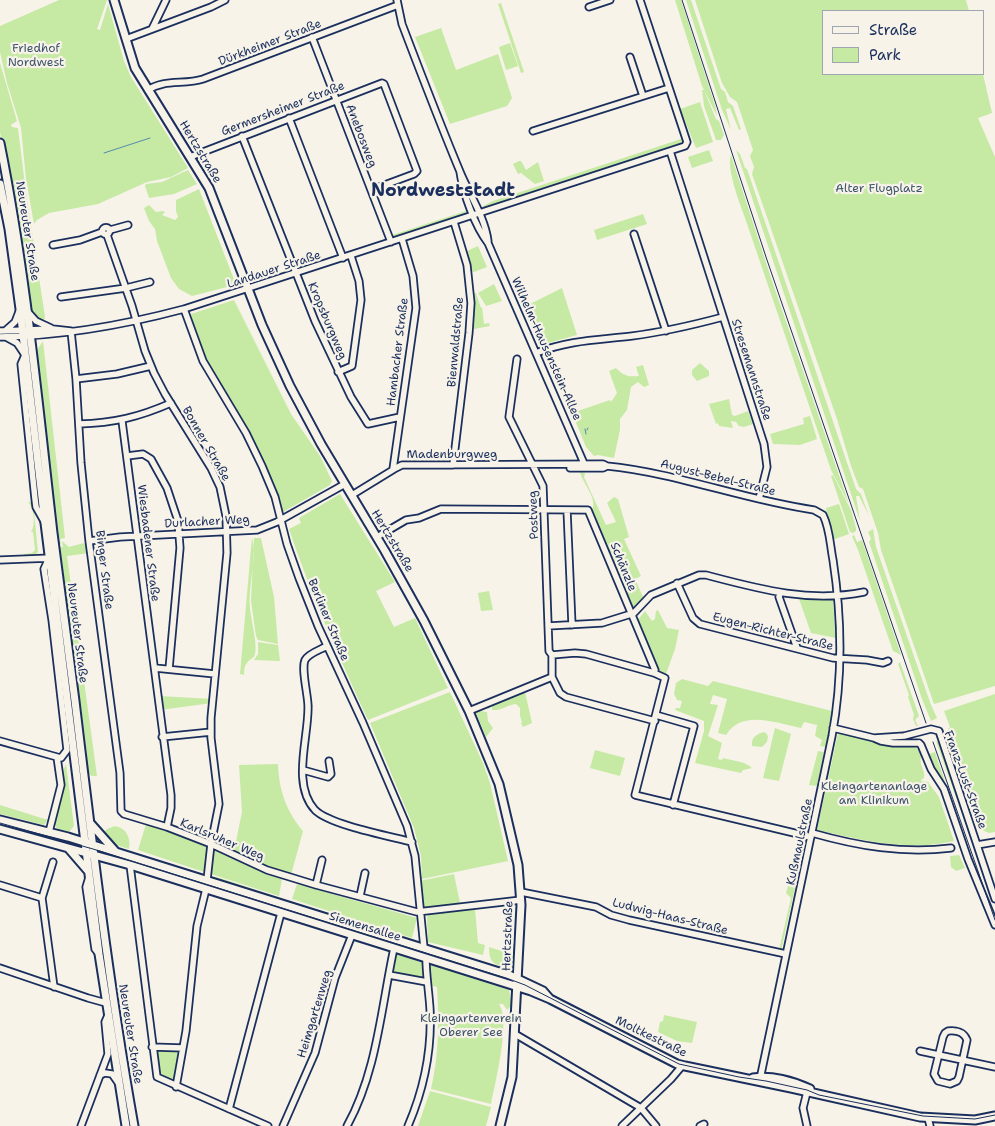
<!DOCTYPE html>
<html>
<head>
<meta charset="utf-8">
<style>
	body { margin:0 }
	#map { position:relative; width:995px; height:1126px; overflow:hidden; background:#f7f3e8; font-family:"Shantell Sans",sans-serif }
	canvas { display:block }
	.legend { position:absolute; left:822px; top:10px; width:162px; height:65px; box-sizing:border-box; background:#f7f3e8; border:1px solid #9fa5b1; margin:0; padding:6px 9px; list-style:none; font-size:15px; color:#1b2f5e }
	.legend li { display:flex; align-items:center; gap:10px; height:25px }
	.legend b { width:25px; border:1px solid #9fa5b1 }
</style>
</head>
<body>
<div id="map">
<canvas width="995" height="1126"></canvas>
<ul class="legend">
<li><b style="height:6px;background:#f7f3e8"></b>Straße</li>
<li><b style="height:14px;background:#c6eaa4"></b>Park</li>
</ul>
</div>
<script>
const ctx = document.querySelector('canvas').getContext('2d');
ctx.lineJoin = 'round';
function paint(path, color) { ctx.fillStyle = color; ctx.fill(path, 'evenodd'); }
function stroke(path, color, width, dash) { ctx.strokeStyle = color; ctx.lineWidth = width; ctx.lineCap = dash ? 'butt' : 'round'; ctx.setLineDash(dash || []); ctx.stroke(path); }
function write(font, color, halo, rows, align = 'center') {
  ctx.font = font + ' "Shantell Sans",sans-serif'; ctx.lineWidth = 4.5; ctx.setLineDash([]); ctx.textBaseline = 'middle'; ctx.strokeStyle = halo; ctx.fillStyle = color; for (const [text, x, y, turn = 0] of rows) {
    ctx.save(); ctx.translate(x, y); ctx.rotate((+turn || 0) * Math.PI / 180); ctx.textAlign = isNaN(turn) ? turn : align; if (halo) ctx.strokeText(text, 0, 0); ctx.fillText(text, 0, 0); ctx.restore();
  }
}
paint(new Path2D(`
	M59,0H107L97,29L100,30L108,4L124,61L131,77L188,168L171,177L147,182L98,204L49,213L37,220L34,224L26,179L21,128L7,83L0,52V26Z
	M675,0H681L715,105L717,116L702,86Z
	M686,0H691L721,89L725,92L728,102L733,106L741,129L739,130L730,108L726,109L731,130L722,110Z
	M695,0H966L969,11H824V74H983L992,113L978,118L995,157V686L934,704L881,550L878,533L863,489L859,487L851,466L837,419L752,174L754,167L750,156L753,150L737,102L730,97L722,83Z
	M501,3L524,72L521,73L498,4Z
	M441,28L456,70L498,54L512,98L507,106L450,124L415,37Z
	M510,43L518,66L506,70L499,47Z
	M0,63L17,121L11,125L12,127L18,128L19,136L25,185L45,317L44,321L38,318L36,319L30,309L11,189L0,132Z
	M702,90H704L716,119L719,121L724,135L721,140H716L704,106Z
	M700,102L713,142L696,148L680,109Z
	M684,138V142L682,145L484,209L483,206L493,201Z
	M709,150L713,161L692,168L688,157Z
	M736,150L740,154L745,168L747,169L856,489L861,494L869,516L859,496H856L860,521Z
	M731,155L771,278L849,504L831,470L744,215C739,202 726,166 731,155Z
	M519,161H521L526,170L538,162L544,181L535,184L521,173L518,174L513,164Z
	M188,170L197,184L174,194L149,198L145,186L146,184L162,182Z
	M199,189L235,282L227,287L192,296L179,289L171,278L157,241L155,229L149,221L144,208L149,205L156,212L163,211L165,212L162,215L175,220L178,217L176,211V200Z
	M466,211L467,215L393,239L392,235Z
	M643,214L647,224L597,240L594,230Z
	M478,246L487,267L474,272L471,271L467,251Z
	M494,284L502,301L486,306L478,293Z
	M562,288L577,335L541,345L524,307Z
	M474,293H476L481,308L482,307L484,324L489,323L490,326L474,329Z
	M234,300L291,414L320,456L332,481L330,485L283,512C274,484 263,456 248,431C227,393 198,358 191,314Z
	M43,341L65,538L60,539L61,544H59L37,350Z
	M700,363L709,371V376L697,381L692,375V370Z
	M643,365L649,385L644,387L638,382L631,387L627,410L620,419V430L614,458L598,455L594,456L586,447L572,413L610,400L611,402L617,393L609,371L616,368C624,376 628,377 639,376L636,367Z
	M729,399L732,415L735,416L748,411L753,424L744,427L739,426L736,422L731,421L733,428L719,426L718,423L716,424L709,404Z
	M810,416L817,439L800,445L773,444L770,434L804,424L803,418Z
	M580,472L585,473L584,477L606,525L616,522L607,503L614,497L618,499L629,537L624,539L641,576L635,579L644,599L636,609L632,610L592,510C598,499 583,484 580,472Z
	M833,475L851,510L856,528V531L853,533L850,532L831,476Z
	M340,494L395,582L376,591L394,627L415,618L448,688L368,720C339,657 311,595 289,529L301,523L299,518Z
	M28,502H33L38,552L35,555L25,556L24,554L32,553L35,550L33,532H31C36,525 34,508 28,502Z
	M839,504L849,534L832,540L826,508Z
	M873,529L876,547L931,705L937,718L931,721L922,699L869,542L871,539L868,532Z
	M854,535L857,542L862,540L901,655L893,651L858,550L852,536Z
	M252,537C257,560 248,585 250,608C251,621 259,648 254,657C246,662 244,665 244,675L240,674Z
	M254,538H261L274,597L278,644L258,640L256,636L251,601Z
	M62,541L69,547L84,543L87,546L89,553L67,556L97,776H92L87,773V755L60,547H63Z
	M489,591L493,610L481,611L478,593Z
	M799,599H832L833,601L836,638L811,633Z
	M658,610L667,628L679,630L675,649L666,674L657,671L637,621L645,611L652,621L655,619L656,611Z
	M258,642L278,645L280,661L254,660L258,654Z
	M900,662L919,716L915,720L918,726H916L913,719L914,715L908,697L909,695L898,664Z
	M682,679L708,686L713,681L832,711L826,747L820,746L822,740L815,736L817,725L804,722L801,728C776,723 742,709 726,735L718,733L727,699L713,695L710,704L718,705L708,736L722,743L718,759L722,760L723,758C733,761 745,761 752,768L743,770L741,773L695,763L704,731V721L675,710L676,708H680L682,701L677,700L674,694L676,683Z
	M450,692L483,763L490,783L508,861L422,879L421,856L414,828L370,723Z
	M525,692L532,723L523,727L521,723L522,722L520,716V708L516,704C507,705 501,711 492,710V707H490L489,709L484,708Z
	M995,694V832L989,833L982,830L950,738L948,729L950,727L944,711Z
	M159,696L213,699L212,703L160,710Z
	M481,711L487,712L488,721L493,728L486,737L476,713Z
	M775,728L791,734L779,781L763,778Z
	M764,732L767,734L768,737L767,742L762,747L752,746C751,738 756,734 764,732Z
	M838,733L891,745H914L922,755C917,763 926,770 924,778L921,780V781L928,782L939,797L954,841C909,852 862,840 817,830Z
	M936,741L941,744L977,856L974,848Z
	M595,750L625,758L620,776L590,768Z
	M818,751L824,752L817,786L809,785Z
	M935,752L971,858L927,757L929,754Z
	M66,764L74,826L69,832L57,829L54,823L64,784L63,771Z
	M278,764C279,790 286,811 303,831L291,875L274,869L234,851L242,812L239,765Z
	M0,805L48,820L44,825L0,814Z
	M146,824L174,833V834L207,847L204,872L138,850Z
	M115,826C127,828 131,839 129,849L116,845L102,834L107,829Z
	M214,849L265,874L282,879L279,896L211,874Z
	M959,855L965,868L956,871L951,867L950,856Z
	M454,874L460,903L422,908L419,881Z
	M210,876L220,878L287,900L285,901L210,878Z
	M297,884L417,918L412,938L292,899Z
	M788,886L795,888L781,951L779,950L791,898L786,893Z
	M290,901L304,905L420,942L419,943L290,902Z
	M475,909L478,943L485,945L483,955L428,942L427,917L428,915Z
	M489,947L514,955L512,969C496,965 489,965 489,947Z
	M396,954L423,963L424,980L392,973Z
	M429,964L509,990L512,1005L507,1010L503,1004H499C511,1021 495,1083 491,1104L431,1089C439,1055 439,1022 437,987L430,985Z
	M664,1015L697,1022L692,1043L677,1041L658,1032L660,1022L663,1021Z
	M160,1050L177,1051L179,1052L176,1078L171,1082L159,1076L156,1051Z
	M430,1091L491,1107L486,1126H418Z`), '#c6eaa4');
stroke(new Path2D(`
	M104,153L150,138
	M585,429L586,434
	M587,430L588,428`), '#558aaa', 1);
const minor = new Path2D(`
	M397,0L402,24C421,74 440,124 461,174C470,195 485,218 488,241
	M589,7L610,0
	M152,29L166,0
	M312,37L391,242
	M126,39L211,7L225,0
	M630,57L643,96
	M148,90C164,79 184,85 203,79L398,5
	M289,118L343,258
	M533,131L669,88
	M242,136L315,321L351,397L368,424L400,417
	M670,151L764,444L767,467L759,499
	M190,157L382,83L384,84L417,171L414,174L371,190
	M460,172C463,194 475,226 488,243L586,468
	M102.5 231a3.5 3.5 0 1 1 7 0a3.5 3.5 0 1 1-7 0Z
	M110,230L128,225
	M634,234L666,331
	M107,235L132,306L145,351L154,373L165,394L211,468L220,487L226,516L227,553L211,718V738L219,804L211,844L207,880
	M53,245L80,240L102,232
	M61,297L126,288L150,282
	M184,309L203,361L246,433L262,466L275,497L287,544L299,578L318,626L363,723L407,826L415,856L424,948
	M28,312L36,321L51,328
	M6,330L15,322L20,309
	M0,331L53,329L71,331
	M71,331L76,379L81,463L89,541L120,773L121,811L124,814L167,827L211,844L267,870L316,885L417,912L521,900
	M0,337C62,336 124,325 184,309L685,146L687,142L640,0
	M6,337L17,343L25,355L21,364L35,499L36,507L45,523
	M536,353C569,340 598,340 632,336C663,332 693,325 723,317
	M517,359L509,417L543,486L549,651L552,655V677
	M338,372L352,366L361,300L359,281L351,256
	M76,379L117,374L151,366
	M122,421L171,795V808L167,827
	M79,424C114,423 139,417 171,403
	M127,456L143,454L151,459L167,488L178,521L180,548L169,669
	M453,465L469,333L471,303L467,265L454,222
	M570,468H603L607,466
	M393,469L416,308L413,276L402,239
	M352,495L396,468L402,465L603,464L607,466C677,473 744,500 814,510L823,515C830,529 830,545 833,560C842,619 843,677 832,736L760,1079
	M567,510L572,625
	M377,537L406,520L419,518L441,509L588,510L655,670L654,673
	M89,541L120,537L257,530L277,522L345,484
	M49,558L44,569L52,620L67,750L61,758L57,757
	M0,560L51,558
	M677,583L693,618L700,624L833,658L867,660L883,663L888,661
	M780,593L779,597L797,648
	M632,615L651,595L699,575H706C759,589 809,603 864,592
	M548,626L602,623L631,614
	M327,646C320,650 309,653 305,660C301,669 308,695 308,706C309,737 291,784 315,810C330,825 389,836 412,842
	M552,655L575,653L586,654L654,673L665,678L635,795L811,837
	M155,668L215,674
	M552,677L560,693L566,697L655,721
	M469,711L552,677
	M656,715L694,726L673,805
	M833,728L874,738L881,741L893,743H919
	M162,737L211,732
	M874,738L904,736L931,729L939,731L995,899
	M0,741L57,757L61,785L49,832
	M919,743L921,745L931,769L944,789L968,859L995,925
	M303,770L328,777L331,774L329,761
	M812,833C858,846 903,854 951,848
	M977,845L995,842
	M130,865L157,1077L268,1126
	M89,877L86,887L95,949L99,954
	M0,885L42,898L54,987
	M316,885L322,860
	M521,892L596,907L611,915L629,920L786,954
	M360,896L365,873
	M42,898L53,862
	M0,968L88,998L106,1003
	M389,975L427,982
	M948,1031C956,1030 964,1032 967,1040L959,1077L957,1081L950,1084L938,1081L934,1074L943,1037L945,1033Z
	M515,1034L641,1108L656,1126
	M152,1047L183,1048
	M920,1051L995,1067
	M100,1075L105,1073L112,1074L119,1084
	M176,1087L186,1031L197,926L206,889
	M807,1092L803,1108L807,1126
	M229,1109L281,913
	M928,1118L930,1126
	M81,1126L108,1054L105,1022L108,1015
	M283,1126L315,1053L335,978L352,935
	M347,1126C377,1072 381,1008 394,948
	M408,1126C424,1089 432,1049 430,1009C429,992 426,975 426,958
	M622,1126L671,1079L682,1066
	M700,1126L704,1124`);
const major = new Path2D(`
	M114,0L135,68L209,188L262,325L290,386L321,444L385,551L424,621L469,711L499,784L518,865L521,905L512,1077L500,1126
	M0,143C26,272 38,403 53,533C60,589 68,645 75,701C92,843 109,985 134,1126
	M0,184L9,229L20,309L45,523L99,954L126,1126
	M0,820L68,837L509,975L543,991L550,999
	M91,824L115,851
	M0,829L130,865L531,991L550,999L677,1064L685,1066L791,1088L920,1117L975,1120L995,1116
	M69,849L88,871
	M753,1078C771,1075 793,1081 810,1089`);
stroke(minor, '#1b2f5e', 9);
stroke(major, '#1b2f5e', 11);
stroke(minor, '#f7f3e8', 5.5);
stroke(major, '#f7f3e8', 7);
stroke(new Path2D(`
	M682,0L766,257L926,723
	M933,742L995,920
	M0,823L93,849L509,979L525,985L679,1064L739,1077L766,1081L807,1090L819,1095L923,1116L975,1119L995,1115`), '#1b2f5e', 1);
write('12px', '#1b2f5e', '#f7f3e8', [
	["Dürkheimer Straße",270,43,-21],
	["Germersheimer Straße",283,109,-21],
	["Anebosweg",361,136,69],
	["Hertzstraße",200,152,59],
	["Neureuter Straße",27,231,81],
	["Landauer Straße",274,270,-18],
	["Kropsburgweg",327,321,67],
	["Bienwaldstraße",456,342,-85],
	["Wilhelm-Hausenstein-Allee",546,349,66],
	["Hambacher Straße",398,352,-83],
	["Stresemannstraße",751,370,72],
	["Bonner Straße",206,444,60],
	["Madenburgweg",452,455],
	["August-Bebel-Straße",718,478,14],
	["Postweg",534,515,-92],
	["Durlacher Weg",207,522,-3],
	["Hertzstraße",392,541,59],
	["Wiesbadener Straße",148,543,83],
	["Schänzle",623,567,68],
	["Binger Straße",104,570,83],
	["Berliner Straße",328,620,67],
	["Eugen-Richter-Straße",773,632,14],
	["Neureuter Straße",77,633,83],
	["Franz-Lust-Straße",965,780,70],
	["Karlsruher Weg",222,840,23],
	["Kußmaulstraße",800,842,-78],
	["Ludwig-Haas-Straße",670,917,14],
	["Siemensallee",365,927,17],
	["Hertzstraße",508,936,-88],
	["Heimgartenweg",315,1014,-73],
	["Neureuter Straße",130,1034,81],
	["Moltkestraße",651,1037,26]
]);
write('12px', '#3d546c', '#f7f3e8', [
	["Friedhof",36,49],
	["Nordwest",36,63],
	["Alter Flugplatz",879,189],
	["Kleingartenanlage",874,787],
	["am Klinikum",874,801],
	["Kleingartenverein",471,1019],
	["Oberer See",471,1033]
]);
write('bold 18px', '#1b2f5e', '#f7f3e8', [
	["Nordweststadt",443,191]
]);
</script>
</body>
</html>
